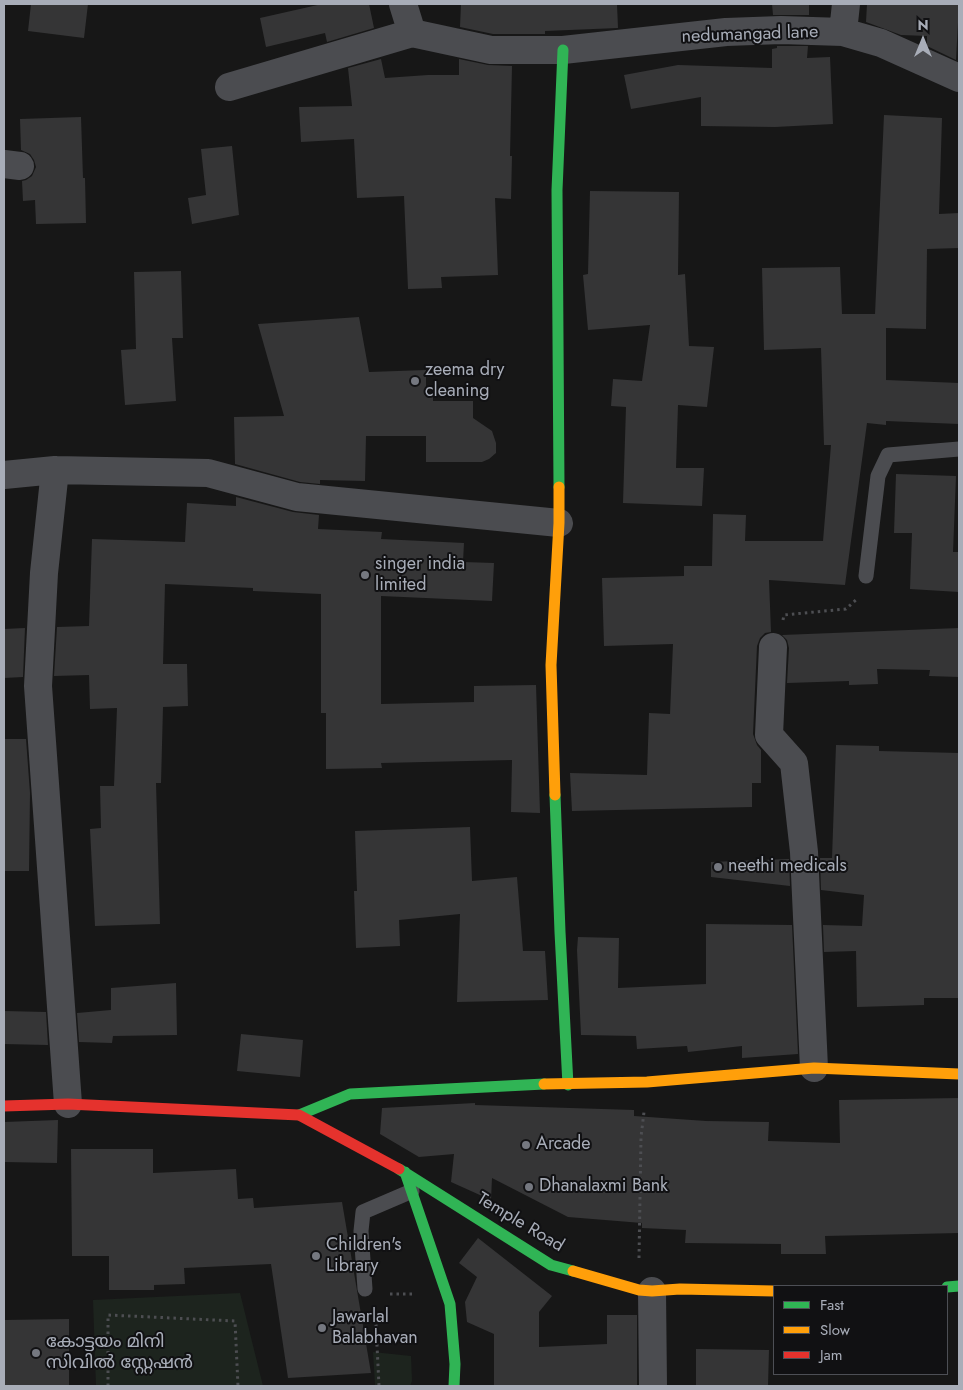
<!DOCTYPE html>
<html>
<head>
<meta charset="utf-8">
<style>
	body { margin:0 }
	#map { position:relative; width:963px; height:1390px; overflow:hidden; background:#171717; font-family:Jost,sans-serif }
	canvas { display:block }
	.frame { position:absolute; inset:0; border:5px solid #a8adb8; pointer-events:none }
	.legend { position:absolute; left:773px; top:1285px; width:175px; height:90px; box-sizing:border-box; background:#111113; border:1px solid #4d4f55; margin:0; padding:6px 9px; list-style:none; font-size:15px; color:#a8adb8 }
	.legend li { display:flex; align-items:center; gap:10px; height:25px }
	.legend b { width:25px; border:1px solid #4d4f55 }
	.north { position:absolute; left:898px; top:15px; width:50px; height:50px; -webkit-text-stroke:4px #111113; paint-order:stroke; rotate:0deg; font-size:14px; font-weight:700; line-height:20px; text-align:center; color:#a8adb8 }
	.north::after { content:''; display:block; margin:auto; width:18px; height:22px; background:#a8adb8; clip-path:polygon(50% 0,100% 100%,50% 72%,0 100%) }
</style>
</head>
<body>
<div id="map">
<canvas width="963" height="1390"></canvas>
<div class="frame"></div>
<ul class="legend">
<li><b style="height:6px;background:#30b455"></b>Fast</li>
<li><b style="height:6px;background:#ff9f0a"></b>Slow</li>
<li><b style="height:6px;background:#e5322d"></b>Jam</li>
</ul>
<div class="north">N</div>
</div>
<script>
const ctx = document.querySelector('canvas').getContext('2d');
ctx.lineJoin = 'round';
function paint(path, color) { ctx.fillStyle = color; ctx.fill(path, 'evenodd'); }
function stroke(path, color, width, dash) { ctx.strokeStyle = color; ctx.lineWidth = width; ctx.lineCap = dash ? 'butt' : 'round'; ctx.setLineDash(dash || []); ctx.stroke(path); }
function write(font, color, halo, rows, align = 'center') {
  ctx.font = font + ' Jost,"Noto Sans Malayalam",sans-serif'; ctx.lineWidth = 4; ctx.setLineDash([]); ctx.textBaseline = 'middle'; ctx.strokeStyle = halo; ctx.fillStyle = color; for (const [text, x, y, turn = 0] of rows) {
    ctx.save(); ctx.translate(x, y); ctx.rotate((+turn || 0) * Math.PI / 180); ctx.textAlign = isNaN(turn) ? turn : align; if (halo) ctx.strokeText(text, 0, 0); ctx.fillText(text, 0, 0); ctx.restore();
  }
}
paint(new Path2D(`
	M240,1293L263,1386H96L93,1300Z
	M373,1352L411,1356L412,1381L410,1386H360L375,1385Z`), '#1d241e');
paint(new Path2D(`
	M31,4H88L84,38L28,31Z
	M322,4H369L374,28L327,42L325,33L266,47L260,18Z
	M461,4H617L618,28L545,31V34H493L460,27Z
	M772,4H809V15H773Z
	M867,4H959L956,60L927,46V36L901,35L866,22Z
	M777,46H808L807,58L830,57L833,124L775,127L701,126V97L631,109L624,75L678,65L772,68V49L777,48Z
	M381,59L385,78L428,75H459V59L488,65L512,66L510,156H512L511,199L495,198L498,275L441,277L442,288L408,289L404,196L357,198L354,139L301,142L299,107L352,106L348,68Z
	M884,115L942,118L939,214L959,213V248L927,249L926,329L886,328V380L959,383V424L886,421V425L867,423L845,585L769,580L771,632L765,633L760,638L757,646L753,734L757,745L761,750V783H752V807L572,811L570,773L647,775L649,713L670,714L673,644L604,646L602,578L684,576V566H712L713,514L746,515L745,541H823L831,445H824L821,348L764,350L762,268L840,267L842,314H875Z
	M81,117L83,178H85L86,223L36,224L35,200L23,201L22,181L26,180L32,176L36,167L34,160L30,154L21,150L20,119Z
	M232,146L239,215L192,224L188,198L206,195L201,149Z
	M590,191L679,192L678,275L685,274L689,346L714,347L707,407L678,405L676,468H704L702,506L623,503L626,407L611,406L613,379L642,381L650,325L588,330L583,275L588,274Z
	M181,271L183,338H172L176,401L125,405L121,350L136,349L134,272Z
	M359,317L369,372L426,370V393H433V401H473V418L492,431L496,443V453L489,459L482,462H426V436H366L365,481L320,480V484L300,482L235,464L234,417L284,416L258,324Z
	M896,474L956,476L953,552H959V592L910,589L912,533H894Z
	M236,497L293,512L319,515L318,529L382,532L381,539L464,543L463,562L494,563L492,601L381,596V704L474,702V686L536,685L540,813L511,812L512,760L381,763L382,768L326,769V713H321V594L253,591V588L165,584L163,664H187L188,706L163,707L161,783H156L160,924L95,926L90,829L101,828L100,786H114L117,708L90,709L89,675L54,676L57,627L89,626L92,539L185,542L187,503L236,506Z
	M25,628L23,677L4,678V629Z
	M959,628V677L929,676L930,670L877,669L878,684L849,685V681L787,683L789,648L787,640L782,635Z
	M4,739H26L30,793L29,871H4Z
	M836,745L879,746V751L959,753V998H924V1005L857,1007L856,951L824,952L823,925L862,926L864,895L821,890L820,858H832Z
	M470,827L472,881L517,877L523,951H545L548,1000L457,1002L460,914L399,920L400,946L356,948L354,891H357L355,831Z
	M789,859L790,886L711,877V862Z
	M706,924L792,925L798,1054L742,1058V1046L688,1052L687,1046L637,1049L636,1036L581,1035L577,950L578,937L619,938L618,988L706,984Z
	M176,983L177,1035L113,1036L112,1043L79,1042L77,1013L111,1010V988Z
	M4,1011L46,1012L48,1045L4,1044Z
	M241,1034L303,1040L300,1077L237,1071Z
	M959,1098V1233L825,1236L826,1254H781V1244L685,1243L686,1230L642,1228V1223L568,1217L492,1178L491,1200L451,1182L454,1154L419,1157L380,1134L382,1108L475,1103V1105L634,1110V1116L706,1121L769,1122L768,1141L840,1143L839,1100Z
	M58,1120L57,1163L4,1162V1122Z
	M71,1149H153V1173L236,1169L238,1199L253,1198L254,1208L342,1202L371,1373L288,1378L271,1264L184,1268L185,1284L154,1285V1290H109V1256H72Z
	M478,1238L552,1296L539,1312V1347L607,1344V1315H637V1386H494V1334L467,1322L465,1302L477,1277L459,1263Z
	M69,1319V1386H4V1320Z
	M696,1349L769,1350L768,1386H696Z`), '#353536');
stroke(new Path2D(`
	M783,620L784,615L846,609L858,598
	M639,1258L641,1137L644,1112
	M390,1294H415
	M373,1312L376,1325L379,1386
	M108,1386V1315L235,1321L238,1386`), '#4d4e52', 3, [2.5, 4]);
stroke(new Path2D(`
	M866,576L878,476L888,455L959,449
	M365,1289L361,1231L363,1212L412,1191`), '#4b4c50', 15);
stroke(new Path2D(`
	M403,4L412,33L491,50H563L726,32L781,30L843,32L881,43L959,78
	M843,32L846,4
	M229,87L412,33
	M4,164L20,166
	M55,470L44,573L38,686L68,1104
	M4,475L55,470L208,473L297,497L559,523
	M773,647L769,735L794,763L804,852L814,1068
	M652,1291L653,1386`), '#4b4c50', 28);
stroke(new Path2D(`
	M559,487L557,190L563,50
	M555,795L560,932L568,1085
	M299,1115L350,1094L544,1084
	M399,1169L551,1265L573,1271
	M405,1172L450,1304L455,1364L454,1386
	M947,1287L959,1286`), '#30b455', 11);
stroke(new Path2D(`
	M555,795L551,665L559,523V487
	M544,1084L647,1082L814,1068L959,1074
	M573,1271L639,1290L652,1291L680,1289L774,1291`), '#ff9f0a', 11);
stroke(new Path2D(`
	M4,1106L68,1104L299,1115L399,1169`), '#e5322d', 11);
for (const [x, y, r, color] of [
	[415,381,5,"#757880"],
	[365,575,5,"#757880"],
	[718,867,5,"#757880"],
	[526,1145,5,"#757880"],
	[529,1187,5,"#757880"],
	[316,1256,5,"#757880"],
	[322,1328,5,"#757880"],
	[36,1353,5,"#757880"]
]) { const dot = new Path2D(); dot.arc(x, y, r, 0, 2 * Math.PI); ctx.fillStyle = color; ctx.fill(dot); stroke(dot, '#111113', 2); }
write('18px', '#a8adb8', '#111113', [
	["nedumangad lane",750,35,-2],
	["Temple Road",520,1223,31]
]);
write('18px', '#a8adb8', '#111113', [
	["zeema dry",425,371],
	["cleaning",425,392],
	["singer india",375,565],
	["limited",375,586],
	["neethi medicals",728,867],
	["Arcade",536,1145],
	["Dhanalaxmi Bank",539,1187],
	["Children's",326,1246],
	["Library",326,1267],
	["Jawarlal",332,1318],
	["Balabhavan",332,1339],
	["കോട്ടയം മിനി",46,1343],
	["സിവിൽ സ്റ്റേഷൻ",46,1364]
], 'left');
</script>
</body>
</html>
